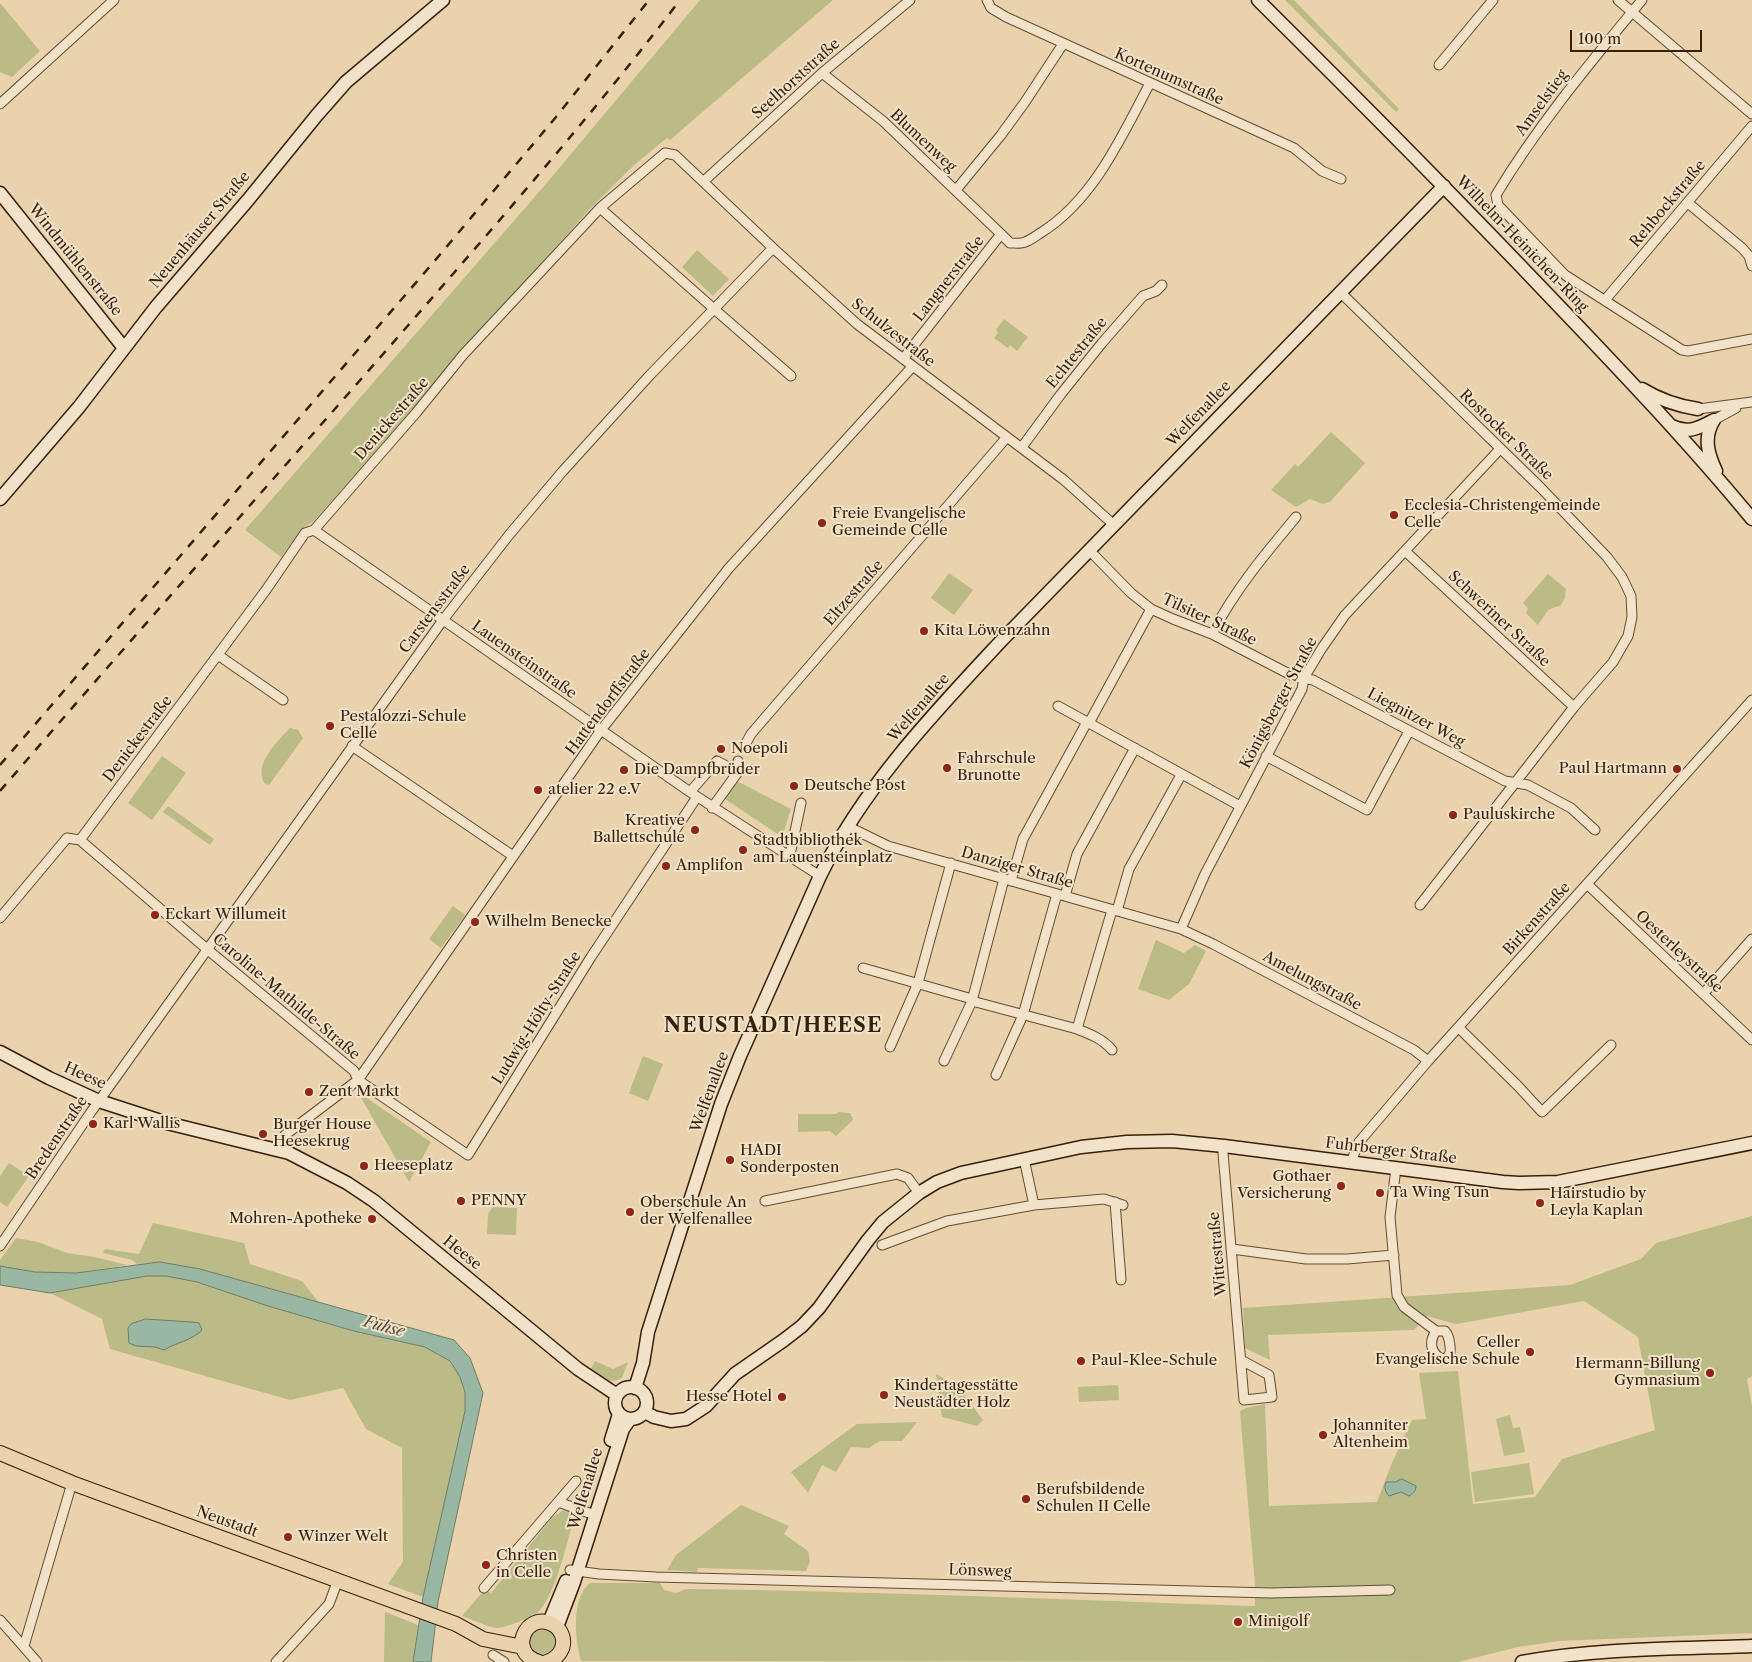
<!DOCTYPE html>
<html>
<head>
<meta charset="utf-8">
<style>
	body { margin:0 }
	#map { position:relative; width:1752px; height:1662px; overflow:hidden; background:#ead2ac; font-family:"Libre Caslon Text",serif }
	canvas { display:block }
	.scale { position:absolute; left:1570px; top:30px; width:132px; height:22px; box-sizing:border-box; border:2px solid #371f09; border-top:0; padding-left:6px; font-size:15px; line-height:18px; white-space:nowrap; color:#371f09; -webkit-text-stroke:4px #f1e2c9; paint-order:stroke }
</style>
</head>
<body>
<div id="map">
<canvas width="1752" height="1662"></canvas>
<div class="scale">100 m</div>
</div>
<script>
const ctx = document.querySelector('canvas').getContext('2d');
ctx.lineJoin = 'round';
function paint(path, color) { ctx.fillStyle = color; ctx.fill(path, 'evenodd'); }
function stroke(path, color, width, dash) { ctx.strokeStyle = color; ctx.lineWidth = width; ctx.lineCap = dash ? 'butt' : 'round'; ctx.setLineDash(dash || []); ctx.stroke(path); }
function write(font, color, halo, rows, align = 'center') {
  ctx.font = font + ' "Libre Caslon Text",serif'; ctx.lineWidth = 4; ctx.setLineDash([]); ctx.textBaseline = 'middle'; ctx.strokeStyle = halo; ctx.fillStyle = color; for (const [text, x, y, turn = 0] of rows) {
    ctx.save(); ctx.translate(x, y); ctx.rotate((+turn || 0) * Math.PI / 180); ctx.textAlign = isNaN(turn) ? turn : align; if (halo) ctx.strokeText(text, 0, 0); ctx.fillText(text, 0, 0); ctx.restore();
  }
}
paint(new Path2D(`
	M700,0H833L670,140L667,138L634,165L587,212L314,521L303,528L281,557L245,530L545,185Z
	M1285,0H1294L1399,109L1396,112Z
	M0,3L40,51L12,77L0,72Z
	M697,250L729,279L713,296L682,267Z
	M1004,319L1028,337L1017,351L1010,345L1008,348L994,338L998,333L996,330Z
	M1331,432L1365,463L1330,502L1323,504L1310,499L1296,507L1271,490L1295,464L1298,467Z
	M949,573L973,590L954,615L931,598Z
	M1548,574L1566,589L1565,598L1561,605L1548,610L1538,625L1526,613L1528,608L1523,603Z
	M290,728L298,730L303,738L269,785L264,783C254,763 277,742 290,728Z
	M162,756L186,773L152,820L128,803Z
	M735,780L791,809L782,837L725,799Z
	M168,806L214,839L210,845L163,812Z
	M453,906L465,915L441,948L429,939Z
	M1156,940L1184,953L1195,945L1206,951L1189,984L1169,1000L1138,989Z
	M643,1056L663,1064L648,1101L629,1093Z
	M359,1094H361L431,1142L409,1182Z
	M838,1112L850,1113L853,1120L836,1136L830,1131L798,1132V1114H836Z
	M9,1163L29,1176L7,1207L0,1202V1176Z
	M493,1207L517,1208L516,1235L487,1234L488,1214Z
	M1752,1216V1376L1747,1379L1752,1406V1633L1559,1641L1518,1647L1458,1662L581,1661C575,1639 571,1598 590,1583H660L664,1590L676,1593L686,1589C876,1591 1065,1600 1255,1606V1584L1240,1411L1246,1408L1265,1404L1269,1506L1377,1502L1391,1465L1412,1420L1426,1419L1419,1373L1458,1371L1473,1504L1535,1497L1562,1459L1655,1430L1638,1337L1584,1301L1456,1324L1427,1316L1414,1330L1268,1335L1270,1360L1245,1348L1243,1308L1570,1285L1641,1259L1656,1243Z
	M153,1223L244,1243L250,1264L302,1281L318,1302L200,1269L160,1262L137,1264L132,1260L103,1253L105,1249L139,1254Z
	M16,1238L38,1242L67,1253L95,1257L127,1265L76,1273L35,1272L0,1266V1260Z
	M147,1276H166L197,1282L268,1306L354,1331L425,1347L450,1361L460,1377L465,1392V1411L423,1597L388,1584L403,1562L402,1448L366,1429L343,1388L290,1400L110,1349L102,1319L50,1293Z
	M595,1361L613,1369L628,1362L622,1378C609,1385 601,1377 591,1369Z
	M936,1374C959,1386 968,1400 983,1420L977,1426L942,1417Z
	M1118,1385L1119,1400L1079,1402L1078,1387Z
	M1510,1415L1513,1428L1520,1427L1525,1452L1504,1456L1496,1419Z
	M917,1422L902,1441H880L869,1448L851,1447L836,1472L822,1465L808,1493L791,1472L857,1424Z
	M1529,1463L1534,1494L1475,1502L1471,1472Z
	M741,1505L789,1526L784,1534L808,1551L810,1561L806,1571L698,1568L697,1572L667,1570L676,1555Z
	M569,1510L575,1514C568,1538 556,1594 539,1611C535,1616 505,1628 498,1628C492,1629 469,1618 462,1616L485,1589L491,1593L552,1518L562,1511Z
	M385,1612L418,1625L413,1662H384Z
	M530 1643a13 13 0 1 1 26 0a13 13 0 1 1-26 0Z`), '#babb87');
const water = new Path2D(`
	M160,1262L200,1269L454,1340L470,1358L483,1393L438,1602L431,1662H413L423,1597L465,1411V1392L460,1377L450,1361L425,1347L354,1331L268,1306L197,1282L166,1276H147L50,1293L0,1285V1266L35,1272L76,1273Z
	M146,1319L191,1322L199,1323L202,1330C191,1341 177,1342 164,1350L155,1347L136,1346L129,1343L128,1328L131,1324Z
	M1402,1479L1416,1486C1416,1491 1413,1494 1409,1496L1401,1492L1389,1496C1385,1492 1384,1487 1386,1482H1395Z`);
paint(water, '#99b8a4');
stroke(water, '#727b66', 1);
const street = new Path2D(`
	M987,0L991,8L1006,17L1294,148L1322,171L1341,179
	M1618,0L1752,114
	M1642,0C1590,63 1538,125 1496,195L1498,205L1565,275L1682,350L1688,351L1752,339
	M1439,65L1493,0
	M822,73L883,121L1001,234
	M0,104L114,0
	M704,181L822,73L910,0
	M956,190L1001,135L1025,102L1063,44
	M1688,203L1742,248L1749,256L1752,266
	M600,208L713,308L791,376
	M1340,292L1541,488L1607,557L1622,577L1631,596L1632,617L1628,636L1613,662L1574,707L1420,905
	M1605,300L1752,126
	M903,359L1001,234L1010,243C1015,243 1021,244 1025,242C1031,240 1037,235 1042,232C1094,199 1122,136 1150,83
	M1698,409L1752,402
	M1714,420L1736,408
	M1022,447L1061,394L1102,343L1143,296L1156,291L1162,285
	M314,530L690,792L820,876
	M1090,551L1131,593L1151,609L1173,619L1212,634L1295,677L1313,680L1505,781L1528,785L1571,808L1595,830
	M1405,551L1574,707
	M1212,634C1234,591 1265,554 1296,517
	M218,655L283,700
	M1058,706L1240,806
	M1089,723L1151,609
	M352,746L513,856
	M744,747L751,734L1007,437
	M1266,756L1367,810L1409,731
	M738,761V772
	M690,792L717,761L738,772
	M712,808L738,772
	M847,826L888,846L1181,929L1213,944L1414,1050L1428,1061
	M80,840L266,590L305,533L314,530L416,413L463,355L600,208L665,153L675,155L773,248L857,324L1064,480L1114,525
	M80,840L208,950L354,1071L358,1080
	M787,855L791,850L801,803
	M1011,881L1023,839L1087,722
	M1587,884L1752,1040
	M1065,896L1077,854L1135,748
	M1117,911L1129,869L1181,775
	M0,918L67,838L80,840
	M1181,929L1205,874L1302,689L1304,678L1322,648L1345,615L1500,449
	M863,968L972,999
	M1704,993L1752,939
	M972,1001L1077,1029C1090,1034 1103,1039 1112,1050
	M1459,1028L1518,1086L1542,1112L1611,1045
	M1077,1029L1112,910
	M890,1047L918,983L951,863
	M944,1061L972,1001L1004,879
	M996,1075L1023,1015L1057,894
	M358,1080L601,730L729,568L913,366
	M1224,1146L1223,1153L1244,1400L1272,1397L1269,1375L1241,1360
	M278,1149L285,1135L358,1080L468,1155L591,957L697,797
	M1024,1159L1034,1205L1104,1199L1123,1205
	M1351,1162L1359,1142L1428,1061L1752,700
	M1396,1168L1390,1217L1397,1295L1404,1307L1436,1331C1420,1354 1453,1371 1450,1346C1449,1339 1449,1336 1445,1331H1436
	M765,1201L897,1174L908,1178L919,1193
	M1115,1202L1121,1280
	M882,1245L947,1221L1034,1205
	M0,1246L91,1112L443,620L509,535L562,472L650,375L773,248
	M1232,1249L1306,1259H1347L1394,1255
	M558,1502L595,1515
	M570,1570L599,1574L656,1577L1271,1593L1390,1590
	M484,1588L576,1481
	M0,1620L37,1662
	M24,1646L72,1483
	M493,1655L504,1662
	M276,1662L329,1604L338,1580`);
const secondary = new Path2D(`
	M1258,0C1358,99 1457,199 1554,301C1622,372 1690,444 1752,519
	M0,193L124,348
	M1642,389C1660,400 1678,406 1698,409
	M1714,420C1703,437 1708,454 1716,471
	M1672,426C1688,434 1699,428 1714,420
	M0,499L79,407L156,307L248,200L317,115L346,82L443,0
	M0,1052L49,1078L99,1101L167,1123L289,1153L347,1183L374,1201L578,1369L617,1395
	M615 1403a16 16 0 1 1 32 0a16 16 0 1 1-32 0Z
	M635,1388L643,1363L648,1332L721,1104L740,1056L820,876C864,786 934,713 1002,640L1444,186
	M645,1412L654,1417L671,1421L686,1419L706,1406L735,1374L784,1340L802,1326L819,1308L868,1240L883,1222L919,1193L937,1182L961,1173L1081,1147L1127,1142L1172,1141L1224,1146L1503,1182L1519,1183L1558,1182L1752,1143
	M611,1440L619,1414
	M549,1622L566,1581
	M557,1627L574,1582L623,1429L630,1419
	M1522,1662C1598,1648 1675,1649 1752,1646`);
const primary = new Path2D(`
	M0,1453L72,1483L456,1624L483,1639L523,1647
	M539,1662C507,1653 526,1611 552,1624C556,1626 560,1630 562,1635C566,1647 559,1658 547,1662`);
stroke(street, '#644c32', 11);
stroke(secondary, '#371f09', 15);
stroke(primary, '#371f09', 16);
stroke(street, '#f1e2c9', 9);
stroke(secondary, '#f1e2c9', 12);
stroke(primary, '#ead2ac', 14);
stroke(new Path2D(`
	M0,765L432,264L556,117L649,0
	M0,791C127,644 256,499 384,353C485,237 587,122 680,0`), '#371f09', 2.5, [9, 9]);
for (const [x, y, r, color] of [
	[1394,515,5,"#8f2418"],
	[822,523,5,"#8f2418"],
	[924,631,5,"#8f2418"],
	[330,726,5,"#8f2418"],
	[721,749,5,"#8f2418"],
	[947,768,5,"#8f2418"],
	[1677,769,5,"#8f2418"],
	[624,770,5,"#8f2418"],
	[794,786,5,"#8f2418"],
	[538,790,5,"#8f2418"],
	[1453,815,5,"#8f2418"],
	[695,830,5,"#8f2418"],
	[743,850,5,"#8f2418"],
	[666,866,5,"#8f2418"],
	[155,915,5,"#8f2418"],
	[475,922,5,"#8f2418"],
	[309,1092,5,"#8f2418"],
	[93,1124,5,"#8f2418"],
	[263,1134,5,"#8f2418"],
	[730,1160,5,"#8f2418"],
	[364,1166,5,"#8f2418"],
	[1341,1186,5,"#8f2418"],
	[1380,1193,5,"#8f2418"],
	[461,1201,5,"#8f2418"],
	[1540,1203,5,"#8f2418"],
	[630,1212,5,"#8f2418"],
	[372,1219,5,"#8f2418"],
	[1530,1352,5,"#8f2418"],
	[1081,1361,5,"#8f2418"],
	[1710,1373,5,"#8f2418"],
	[884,1395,5,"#8f2418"],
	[782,1397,5,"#8f2418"],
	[1323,1435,5,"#8f2418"],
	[1026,1499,5,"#8f2418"],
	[288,1537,5,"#8f2418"],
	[486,1565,5,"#8f2418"],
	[1238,1622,5,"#8f2418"]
]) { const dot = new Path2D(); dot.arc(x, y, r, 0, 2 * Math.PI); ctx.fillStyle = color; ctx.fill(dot); stroke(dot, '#f1e2c9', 2); }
write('15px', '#371f09', '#f1e2c9', [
	["Kortenumstraße",1169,77,24],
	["Seelhorststraße",796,79,-42],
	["Amselstieg",1542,103,-54],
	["Blumenweg",923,141,43],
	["Rehbockstraße",1668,204,-50],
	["Neuenhäuser Straße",200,230,-50],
	["Wilhelm-Heinichen-Ring",1522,244,46],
	["Windmühlenstraße",75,260,51],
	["Langnerstraße",949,279,-52],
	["Schulzestraße",893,333,38],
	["Echtestraße",1077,353,-51],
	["Welfenallee",1199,414,-46],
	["Denickestraße",392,419,-49],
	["Rostocker Straße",1506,435,44],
	["Eltzestraße",854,593,-49],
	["Carstensstraße",435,609,-53],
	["Schweriner Straße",1499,619,43],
	["Tilsiter Straße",1209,620,25],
	["Lauensteinstraße",524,660,35],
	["Hattendorffstraße",608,702,-53],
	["Königsberger Straße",1279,703,-62],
	["Welfenallee",919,708,-49],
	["Liegnitzer Weg",1416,718,28],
	["Denickestraße",138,739,-53],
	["Danziger Straße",1017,868,16],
	["Birkenstraße",1537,919,-48],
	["Oesterleystraße",1679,952,43],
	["Amelungstraße",1312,981,28],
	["Caroline-Mathilde-Straße",286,997,40],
	["Ludwig-Hölty-Straße",537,1018,-58],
	["Heese",85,1076,24],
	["Welfenallee",710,1092,-70],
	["Bredenstraße",57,1138,-56],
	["Fuhrberger Straße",1391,1151,7],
	["Heese",462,1253,39],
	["Wittestraße",1218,1254,-95],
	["Welfenallee",586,1489,-73],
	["Neustadt",227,1522,20],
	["Lönsweg",980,1571,2]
]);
write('15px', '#371f09', '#f1e2c9', [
	["Ecclesia-Christengemeinde",1404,506],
	["Celle",1404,523],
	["Freie Evangelische",832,514],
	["Gemeinde Celle",832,531],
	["Kita Löwenzahn",934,631],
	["Pestalozzi-Schule",340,717],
	["Celle",340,734],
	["Noepoli",731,749],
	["Fahrschule",957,759],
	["Brunotte",957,776],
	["Paul Hartmann",1667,769,"right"],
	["Die Dampfbrüder",634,770],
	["Deutsche Post",804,786],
	["atelier 22 e.V",548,790],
	["Pauluskirche",1463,815],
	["Kreative",685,821,"right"],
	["Ballettschule",685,838,"right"],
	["Stadtbibliothek",753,841],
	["am Lauensteinplatz",753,858],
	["Amplifon",676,866],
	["Eckart Willumeit",165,915],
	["Wilhelm Benecke",485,922],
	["Zent Markt",319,1092],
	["Karl Wallis",103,1124],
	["Burger House",273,1125],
	["Heesekrug",273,1142],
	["HADI",740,1151],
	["Sonderposten",740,1168],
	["Heeseplatz",374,1166],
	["Gothaer",1331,1177,"right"],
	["Versicherung",1331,1194,"right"],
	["Ta Wing Tsun",1390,1193],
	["Hairstudio by",1550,1194],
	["Leyla Kaplan",1550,1211],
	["PENNY",471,1201],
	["Oberschule An",640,1203],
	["der Welfenallee",640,1220],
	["Mohren-Apotheke",362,1219,"right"],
	["Celler",1520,1343,"right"],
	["Evangelische Schule",1520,1360,"right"],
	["Paul-Klee-Schule",1091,1361],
	["Hermann-Billung",1700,1364,"right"],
	["Gymnasium",1700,1381,"right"],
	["Kindertagesstätte",894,1386],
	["Neustädter Holz",894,1403],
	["Hesse Hotel",772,1397,"right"],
	["Johanniter",1333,1426],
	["Altenheim",1333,1443],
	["Berufsbildende",1036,1490],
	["Schulen II Celle",1036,1507],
	["Winzer Welt",298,1537],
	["Christen",496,1556],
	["in Celle",496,1573],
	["Minigolf",1248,1622]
], 'left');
write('italic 16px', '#544d38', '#f1e2c9', [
	["Fuhse",384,1327,15]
]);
ctx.letterSpacing = '1px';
write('bold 20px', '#371f09', '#f1e2c9', [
	["NEUSTADT/HEESE",773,1026]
]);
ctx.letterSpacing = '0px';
</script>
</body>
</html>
